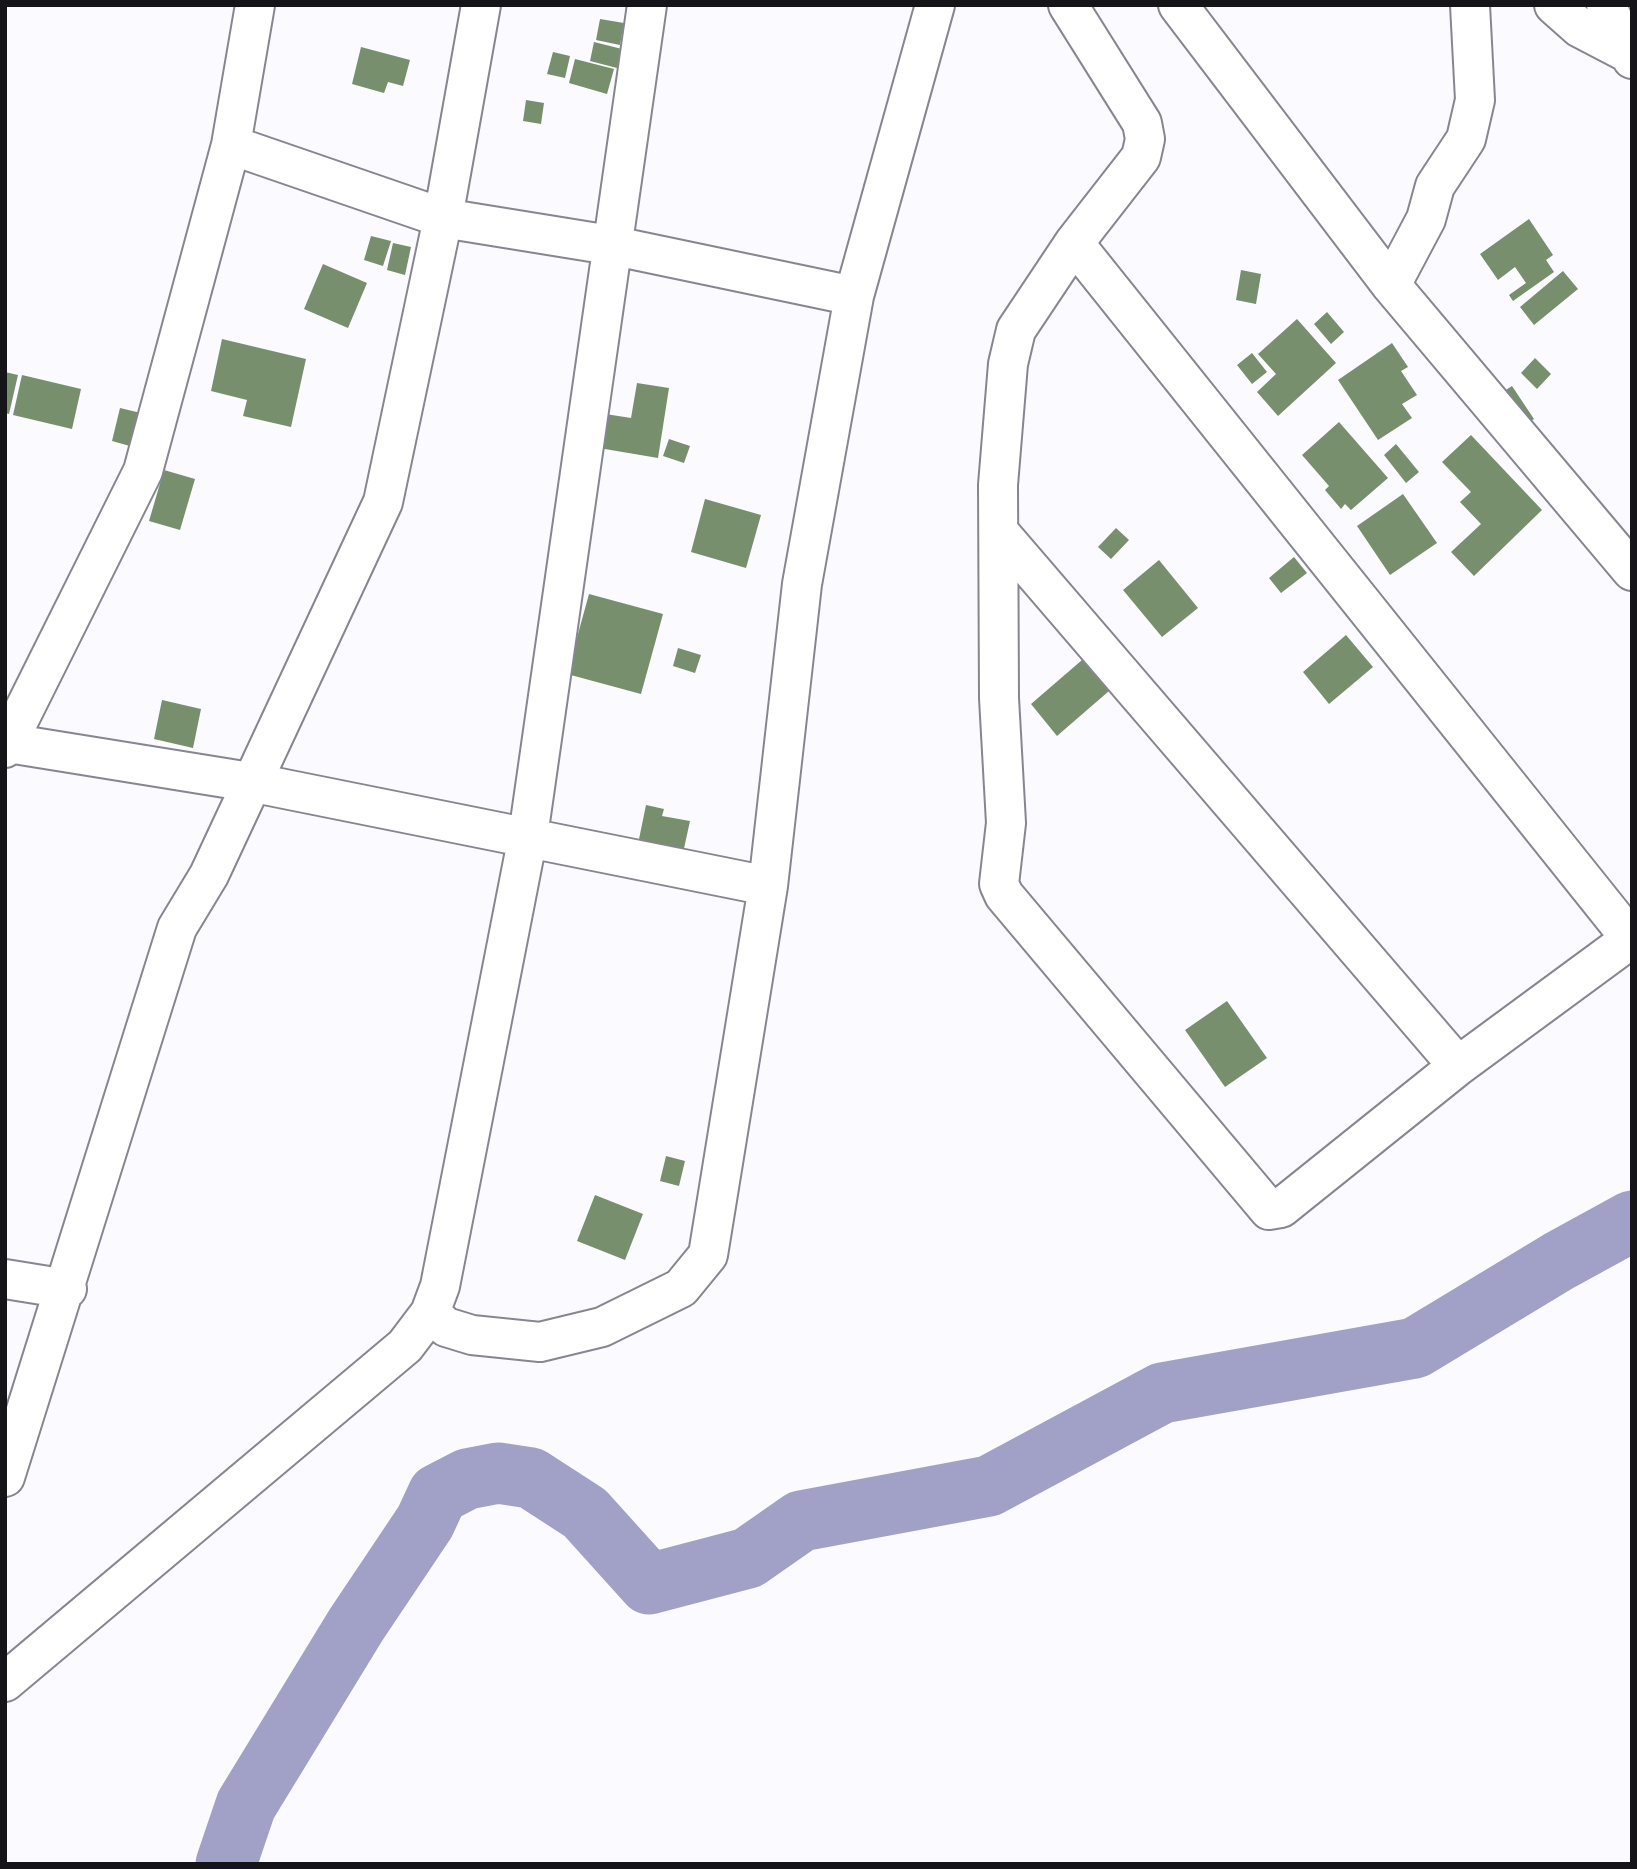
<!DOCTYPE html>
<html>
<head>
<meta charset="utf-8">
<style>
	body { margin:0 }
	#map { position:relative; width:1637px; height:1869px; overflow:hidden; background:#fafaff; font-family:"Noto Sans",sans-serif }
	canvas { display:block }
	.frame { position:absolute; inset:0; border:7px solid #151519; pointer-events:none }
</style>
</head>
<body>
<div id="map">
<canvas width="1637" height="1869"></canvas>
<div class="frame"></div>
</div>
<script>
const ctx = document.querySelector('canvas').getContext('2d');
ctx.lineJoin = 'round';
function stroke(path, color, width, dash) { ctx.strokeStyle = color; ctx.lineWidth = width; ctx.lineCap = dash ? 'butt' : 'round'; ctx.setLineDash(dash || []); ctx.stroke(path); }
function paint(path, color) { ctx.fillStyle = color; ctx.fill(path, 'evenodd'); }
stroke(new Path2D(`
	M226,1864L246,1805L356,1625L425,1522L438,1494L467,1479L498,1473L531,1478L585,1513L649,1584L748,1558L801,1521L989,1486L1162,1393L1415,1348L1559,1261L1632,1221`), '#a1a0c6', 61);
paint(new Path2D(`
	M600,19L624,23L620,45L596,40Z
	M594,42L622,49L617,68L590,61Z
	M361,47L410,60L403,86L388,82L384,93L352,84Z
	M553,52L570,56L565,78L547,74Z
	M575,59L614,69L607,94L569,83Z
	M526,100L544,103L541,124L523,121Z
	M1529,219L1553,255L1546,260L1554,272L1513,301L1509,295L1526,283L1515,267L1498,280L1480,254Z
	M371,236L391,241L383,266L364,260Z
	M393,243L411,247L405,275L387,270Z
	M323,264L367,283L348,328L304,309Z
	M1241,270L1261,274L1256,304L1236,300Z
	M1563,271L1578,289L1534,325L1520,307Z
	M1327,312L1344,332L1331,344L1314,324Z
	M1297,319L1336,363L1278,416L1257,392L1276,374L1258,354Z
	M222,339L306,359L291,427L243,416L247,400L211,391Z
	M1392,343L1408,367L1401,371L1417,395L1402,404L1412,418L1378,440L1338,380Z
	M1252,353L1267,372L1252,384L1237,365Z
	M1535,358L1551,374L1537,389L1521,373Z
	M5,372L18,375L9,414L5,413Z
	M22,375L81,389L72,429L13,415Z
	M637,383L669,388L658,458L593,447L599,413L631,418Z
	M1512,386L1534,419L1520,428L1498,395Z
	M120,408L145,414L137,448L112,441Z
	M1339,422L1388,478L1351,510L1345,504L1341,509L1325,490L1329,486L1302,455Z
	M1471,435L1542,510L1474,576L1451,552L1481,524L1460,502L1471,492L1442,462Z
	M669,439L690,446L684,463L663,456Z
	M1396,444L1419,472L1406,483L1384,455Z
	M164,470L195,479L180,530L149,521Z
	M1403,494L1437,543L1390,575L1357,526Z
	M705,499L761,515L746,568L691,552Z
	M1116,528L1129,540L1111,559L1098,547Z
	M1294,557L1307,573L1281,593L1269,578Z
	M1159,560L1198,608L1162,637L1123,590Z
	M589,594L663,614L641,694L567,674Z
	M1346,635L1373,667L1329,704L1303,672Z
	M678,648L701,655L695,673L673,666Z
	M1082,660L1109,691L1057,736L1031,704Z
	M162,700L201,709L193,748L154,739Z
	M646,805L664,809L662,816L690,821L683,853L638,844Z
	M1227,1001L1267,1058L1225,1087L1185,1030Z
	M666,1156L685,1161L679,1186L660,1181Z
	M595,1195L643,1214L625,1260L577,1241Z`), '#788f6e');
const minor = new Path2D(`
	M1068,5L1142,123L1145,139L1141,157L1074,243L1016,330L1008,364L998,485L999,698L1006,823L999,884L1004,895L1269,1210L1281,1208L1458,1066L1632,938
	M1178,5L1391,285L1632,571
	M1554,5L1580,28L1626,52
	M1606,5L1632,59
	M231,145L443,218L610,245L854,296
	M1074,243L1631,939
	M1391,285L1426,219L1435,186L1466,139L1475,100L1470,5
	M999,532L1458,1066
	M8,743L250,782L768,886
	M5,748L143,471L231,145L255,5
	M5,1279L67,1289
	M430,1313L446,1327L472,1335L540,1342L602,1327L681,1288L708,1255L768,886L802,584L854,296L935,5
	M5,1477L177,928L209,875L383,502L443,218L481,5
	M5,1682L405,1346L430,1313L440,1286L528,836L647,5`);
stroke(minor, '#868691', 42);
stroke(minor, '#fff', 38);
</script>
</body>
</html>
